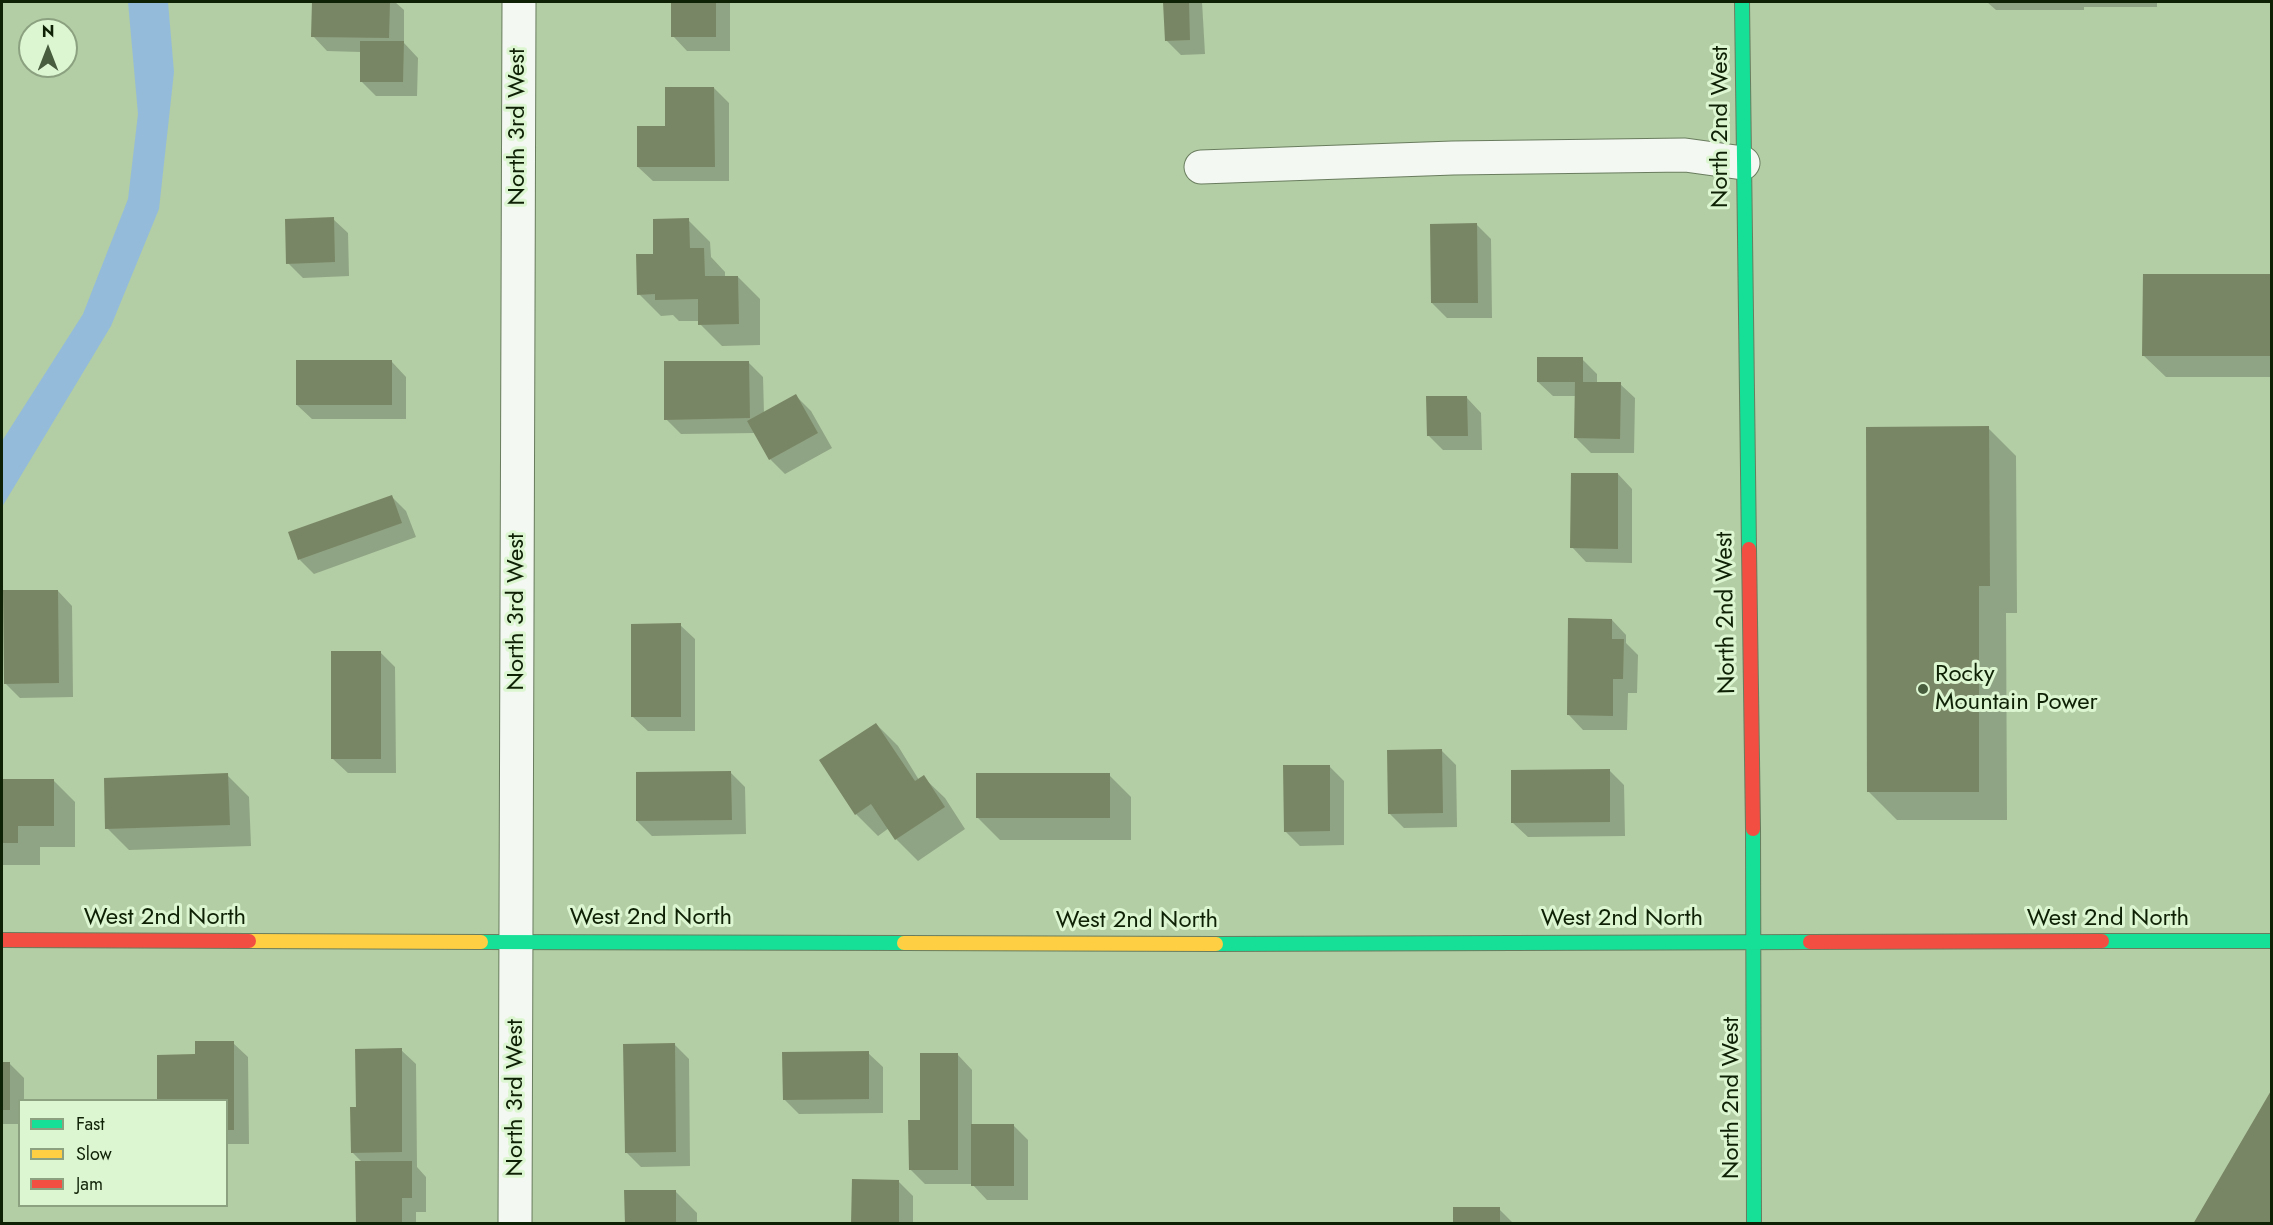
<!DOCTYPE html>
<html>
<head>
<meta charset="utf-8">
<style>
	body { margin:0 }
	#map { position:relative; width:2273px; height:1225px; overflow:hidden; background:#b3cda5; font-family:Jost,sans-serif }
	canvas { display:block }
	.frame { position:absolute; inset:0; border:3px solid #0f2105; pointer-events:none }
	.legend { position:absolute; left:18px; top:1099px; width:210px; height:108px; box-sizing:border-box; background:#ddf6d2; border:2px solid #8ba180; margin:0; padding:8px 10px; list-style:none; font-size:18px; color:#0f2105 }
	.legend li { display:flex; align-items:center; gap:12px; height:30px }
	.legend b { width:30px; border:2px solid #8ba180 }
	.north { position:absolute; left:18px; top:18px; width:60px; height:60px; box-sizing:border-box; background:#ddf6d2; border:2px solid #8ba180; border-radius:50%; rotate:0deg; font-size:16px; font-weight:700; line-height:24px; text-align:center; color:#0f2105 }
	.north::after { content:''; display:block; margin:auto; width:21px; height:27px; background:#485d3d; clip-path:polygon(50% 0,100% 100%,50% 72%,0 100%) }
</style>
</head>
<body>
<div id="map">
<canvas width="2273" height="1225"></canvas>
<div class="frame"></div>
<ul class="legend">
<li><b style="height:8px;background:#16e098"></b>Fast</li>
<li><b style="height:8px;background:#ffcf43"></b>Slow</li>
<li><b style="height:8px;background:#f24e42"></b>Jam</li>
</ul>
<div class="north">N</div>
</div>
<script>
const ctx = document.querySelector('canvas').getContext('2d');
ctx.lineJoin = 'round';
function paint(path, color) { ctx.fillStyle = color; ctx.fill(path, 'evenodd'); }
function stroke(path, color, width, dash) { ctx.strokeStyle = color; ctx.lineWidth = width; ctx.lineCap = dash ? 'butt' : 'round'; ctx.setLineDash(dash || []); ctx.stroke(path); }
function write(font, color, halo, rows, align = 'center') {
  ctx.font = font + ' Jost,sans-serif'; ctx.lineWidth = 6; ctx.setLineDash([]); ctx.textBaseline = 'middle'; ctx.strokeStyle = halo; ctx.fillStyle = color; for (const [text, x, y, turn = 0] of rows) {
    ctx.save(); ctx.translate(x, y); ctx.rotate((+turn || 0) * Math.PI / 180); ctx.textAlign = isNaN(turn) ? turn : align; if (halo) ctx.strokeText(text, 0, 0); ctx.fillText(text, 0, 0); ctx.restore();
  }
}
paint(new Path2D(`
	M128,2H168L174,72L159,209L111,326L2,507V441L83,314L128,199L138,114Z`), '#94bcda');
paint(new Path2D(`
	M313,2H395L404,10V43L418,58L417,96H376L361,81V52L327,51L313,36Z
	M672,2H730V51H687L673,36Z
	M1165,2H1202L1205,54L1181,55L1166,40Z
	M1987,2H2157V7H2084V10H1996Z
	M714,88L729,103V181H653L638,167Z
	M333,219L348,233L349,276L303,278L288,263Z
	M688,220L710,242L711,257L725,272V277H738L760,299V345L722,346L700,324V321H679L673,315L661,316L639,294L655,255Z
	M1476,224L1491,239L1492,318H1447L1432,303Z
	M2272,275V377H2166L2144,356Z
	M1582,359L1597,374V383L1620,384L1635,398L1634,453H1591L1576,438V396H1553L1538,382Z
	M392,362L406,377V419H312L297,405Z
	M748,362L763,377L764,414L796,396L811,411L832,448L785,474L770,459L755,433L681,434L666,419Z
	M1467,398L1481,413L1482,450H1443L1428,435Z
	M1988,428L2016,456L2017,613H2006L2007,820H1897L1869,792Z
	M1618,474L1632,489V563L1586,562L1572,547Z
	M391,496L406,511L416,537L314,574L300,560L290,533Z
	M58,591L72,606L73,697L20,698L5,683Z
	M1612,620L1626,635V643L1638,655L1637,693H1628L1627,730H1583L1569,715Z
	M680,625L695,639V731H648L633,717Z
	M380,652L395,667L396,773H348L333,759Z
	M876,724L898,746L919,780L923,777L945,798L965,829L918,861L896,839L889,828L878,836L856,814Z
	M1441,750L1456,765L1457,827L1404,828L1390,814Z
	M1329,766L1344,781V845L1300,846L1285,831Z
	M1609,770L1624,785L1625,836L1528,837L1513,823Z
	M730,772L745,787L746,834L652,836L637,821Z
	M227,775L249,797L251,846L129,850L107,828Z
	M1109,775L1131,797V840H1000L978,818Z
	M53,780L75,802V847H40V865H2V781Z
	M233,1043L248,1057L249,1144H226V1100H159L158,1056H197Z
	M674,1044L689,1059L690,1166L641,1167L626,1152Z
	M401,1050L416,1064L417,1167L426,1177V1212H416V1224H357L362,1162L352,1152L358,1108Z
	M868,1053L883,1067V1113L799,1114L784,1099Z
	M958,1055L972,1070V1125H1013L1028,1140V1200H987L972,1184H925L910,1169L921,1122Z
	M2,1063H9L24,1078V1100H20V1124H2Z
	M898,1181L913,1196V1224H853Z
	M675,1191L697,1213V1224H626Z
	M1499,1209L1514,1224H1454Z`), '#0003');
paint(new Path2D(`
	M312,2H390L389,38L311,37Z
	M671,2H716V37H671Z
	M1163,2H1189L1190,40L1165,41Z
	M360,41H404L403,82H360Z
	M665,87H714L715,167H637V126H665Z
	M334,217L335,262L286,264L285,219Z
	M689,218L690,248H704L705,276H738L739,324L698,325V299L655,300V294L637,295L636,254H653V219Z
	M1477,223L1478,303H1431L1430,224Z
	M2143,274H2272V356H2142Z
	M1537,357H1583V382H1621L1620,439L1574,438L1575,382H1537Z
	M296,360H392V405H296Z
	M664,361H749L750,418L664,420Z
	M796,394L818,433L769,460L747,421Z
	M1426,396H1467L1468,436H1427Z
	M1989,426L1990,586H1979V792H1867L1866,427Z
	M1571,473H1618V549L1570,548Z
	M392,495L402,523L298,560L288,532Z
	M3,590H58L59,683L4,684Z
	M1568,618L1612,619V639H1624L1623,679H1613V716L1567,715Z
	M681,623V717H631V624Z
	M331,651H381V759H331Z
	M876,723L915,781L924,775L945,807L895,840L871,804L855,815L819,760Z
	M1442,749L1443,813L1388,814L1387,750Z
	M1283,765H1330V831L1284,832Z
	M1610,769V822L1511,823V770Z
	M731,771L732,820L636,821V772Z
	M228,773L230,825L105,829L104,778Z
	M976,773H1110V818H976Z
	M2,779H54V826H18V843H2Z
	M195,1041H234V1130H226V1100H157V1055L195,1054Z
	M675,1043L676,1152L625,1153L623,1044Z
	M402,1048V1152L351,1153L350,1107H356L355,1049Z
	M869,1051V1099L783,1100L782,1052Z
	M920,1053H958V1170H909L908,1120H920Z
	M2,1062H10V1110H2Z
	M2272,1089V1224H2193Z
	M971,1124H1014V1186H971Z
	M355,1161H412V1198H402V1224H356Z
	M852,1179L899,1180V1224H851Z
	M624,1190H676V1224H625Z
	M1453,1207H1500V1224H1453Z`), '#798665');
const street = new Path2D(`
	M1201,167L1453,158L1685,155L1743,163
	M515,1224L519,2`);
const fast = new Path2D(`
	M1742,2L1749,549
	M1753,829L1754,1224
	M2102,941H2272
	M481,942L904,943
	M1216,944L1810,942`);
const slow = new Path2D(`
	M249,941L481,942
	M904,943L1216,944`);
const jam = new Path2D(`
	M1749,549L1753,829
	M2,940L249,941
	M1810,942L2102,941`);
stroke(street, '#697d5e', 35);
stroke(fast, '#697d5e', 16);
stroke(slow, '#697d5e', 16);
stroke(jam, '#697d5e', 16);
stroke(street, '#f4f8f2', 33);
stroke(fast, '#16e098', 14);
stroke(slow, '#ffcf43', 14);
stroke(jam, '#f24e42', 14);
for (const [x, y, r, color] of [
	[1923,689,6,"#485d3d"]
]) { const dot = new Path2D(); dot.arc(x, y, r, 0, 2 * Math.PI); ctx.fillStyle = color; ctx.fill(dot); stroke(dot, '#ddf6d2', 2); }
write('24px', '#0f2105', '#ddf6d2', [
	["North 3rd West",518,127,-90],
	["North 2nd West",1721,127,-90],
	["North 3rd West",517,612,-90],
	["North 2nd West",1727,613,-91],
	["West 2nd North",165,918],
	["West 2nd North",651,918],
	["West 2nd North",1622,919],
	["West 2nd North",2108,919],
	["West 2nd North",1137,921],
	["North 3rd West",516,1098,-90],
	["North 2nd West",1732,1098,-90]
]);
write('24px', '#0f2105', '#ddf6d2', [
	["Rocky",1935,675],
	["Mountain Power",1935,703]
], 'left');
</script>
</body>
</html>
